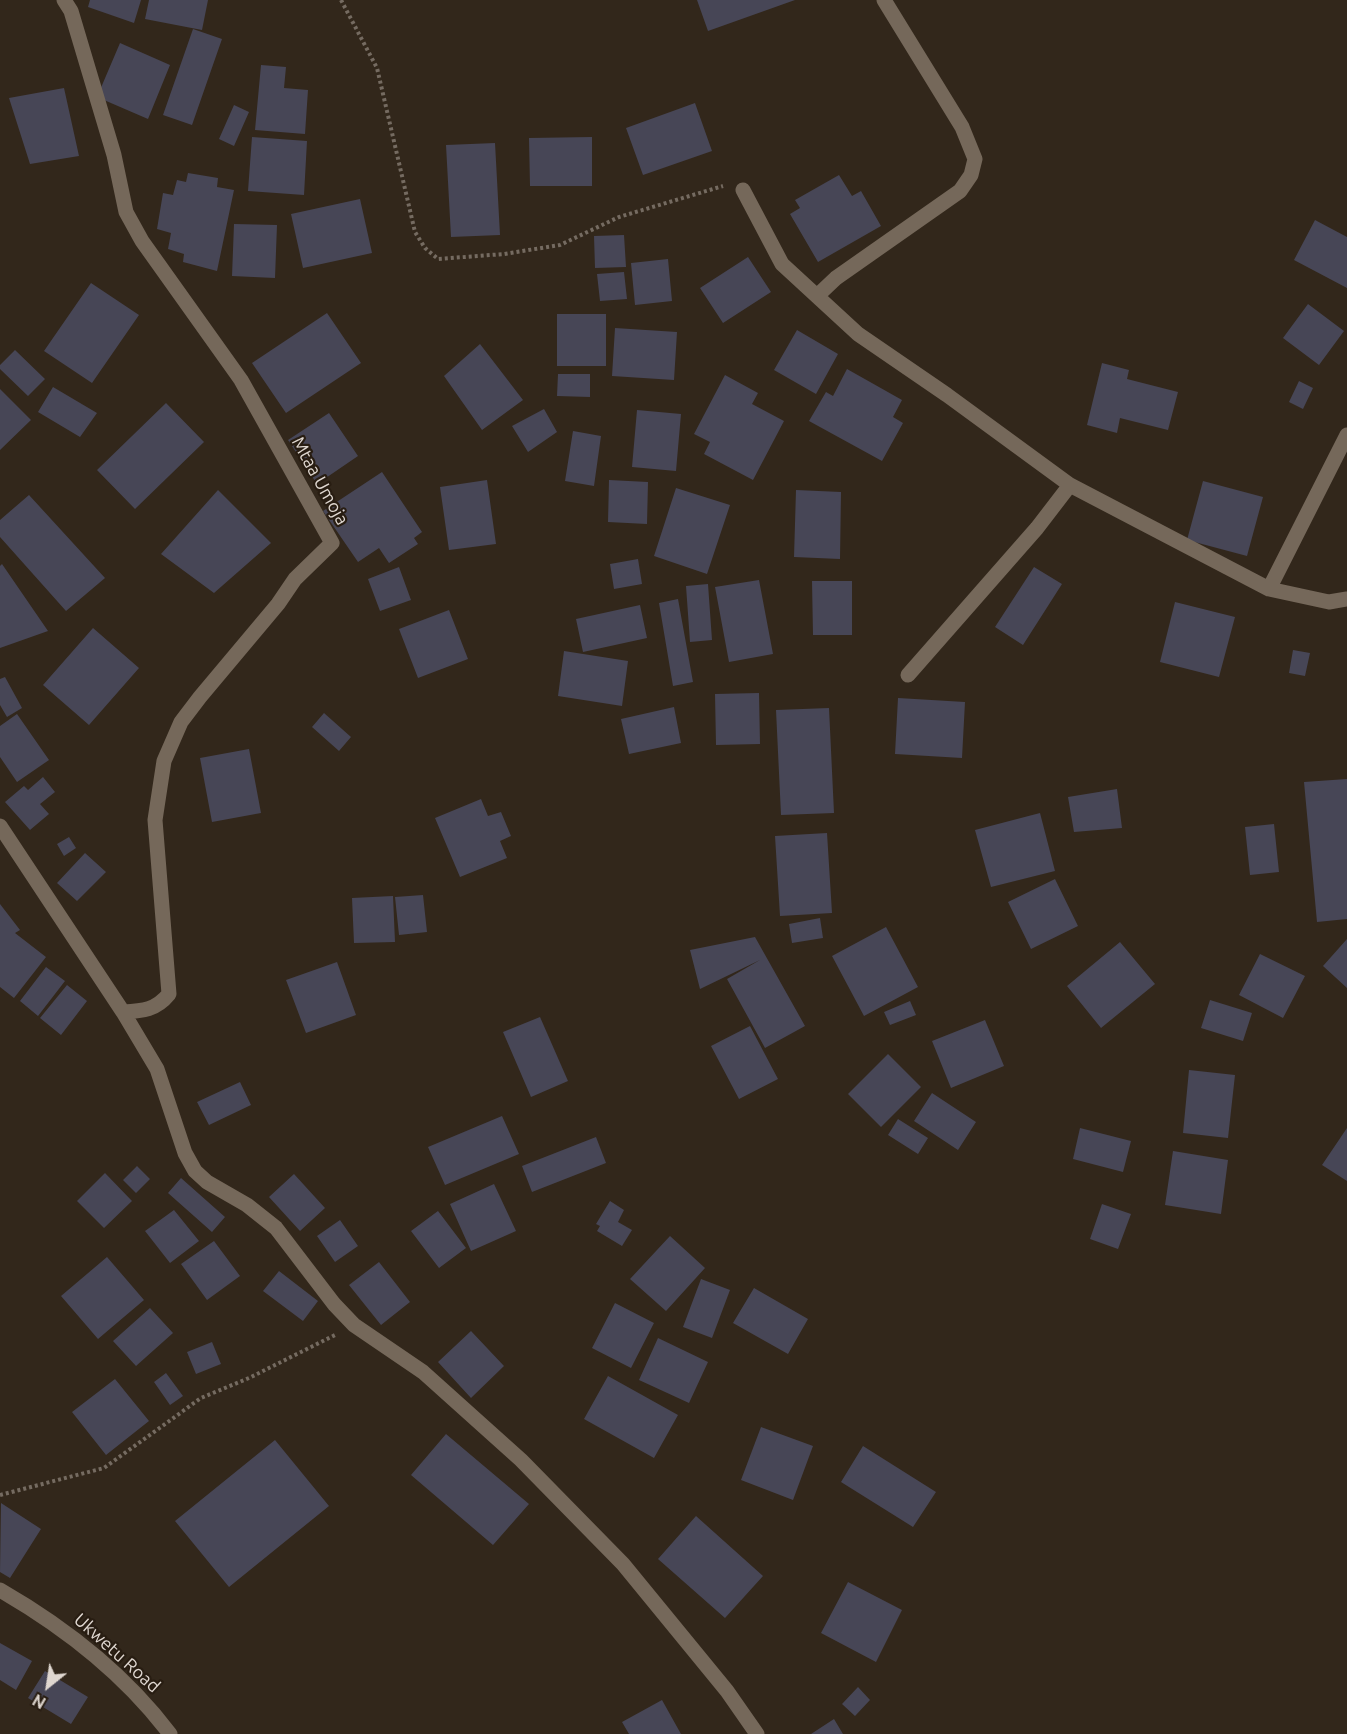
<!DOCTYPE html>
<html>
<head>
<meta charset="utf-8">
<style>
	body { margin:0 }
	#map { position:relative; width:1347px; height:1734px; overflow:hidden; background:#32271b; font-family:Ubuntu,sans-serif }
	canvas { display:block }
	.north { position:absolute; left:18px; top:1656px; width:60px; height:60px; -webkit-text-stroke:4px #281d12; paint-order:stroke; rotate:210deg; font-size:16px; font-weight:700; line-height:24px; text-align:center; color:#dfd7d0 }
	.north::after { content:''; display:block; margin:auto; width:21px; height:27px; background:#dfd7d0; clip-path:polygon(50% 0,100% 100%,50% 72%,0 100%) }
</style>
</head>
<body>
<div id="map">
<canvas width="1347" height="1734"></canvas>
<div class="north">N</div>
</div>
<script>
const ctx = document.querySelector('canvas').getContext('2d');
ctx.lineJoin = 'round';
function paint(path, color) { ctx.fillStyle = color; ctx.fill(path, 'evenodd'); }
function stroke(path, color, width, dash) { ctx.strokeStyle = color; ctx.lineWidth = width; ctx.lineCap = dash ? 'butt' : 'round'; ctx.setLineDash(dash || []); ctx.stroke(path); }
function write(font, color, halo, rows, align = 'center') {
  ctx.font = font + ' Ubuntu,sans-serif'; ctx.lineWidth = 4.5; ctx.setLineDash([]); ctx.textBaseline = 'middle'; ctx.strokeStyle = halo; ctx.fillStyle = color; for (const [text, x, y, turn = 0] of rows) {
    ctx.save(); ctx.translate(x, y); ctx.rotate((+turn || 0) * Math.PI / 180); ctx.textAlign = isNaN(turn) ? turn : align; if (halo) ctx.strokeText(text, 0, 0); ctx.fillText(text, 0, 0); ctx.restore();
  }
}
paint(new Path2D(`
	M90,0H141L134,23L88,7Z
	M149,0H208L202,30L145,19Z
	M697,0H795L708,31Z
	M193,29L222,39L192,125L163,115Z
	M120,43L170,65L148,119L97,97Z
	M261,65L286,67L284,88L308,90L305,134L255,130Z
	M64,88L79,156L30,164L9,98Z
	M695,103L712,151L643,175L626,128Z
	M234,105L249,112L234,146L219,139Z
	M252,137L307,141L304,195L248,191Z
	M592,137V186H530L529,138Z
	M495,143L500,235L451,237L446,145Z
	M188,173L218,178L217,187L234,190L217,271L183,262L184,254L168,249L171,233L157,229L163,193L173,195L177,180L186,182Z
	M839,175L852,196L861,191L881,226L818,262L790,214L800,208L795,200Z
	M360,199L372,253L303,268L291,214Z
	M1315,220L1347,237V288L1294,260Z
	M234,224L277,225L275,278L232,276Z
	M624,235L626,267L595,268L594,236Z
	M748,257L771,292L723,323L700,288Z
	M668,259L672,301L635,305L631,263Z
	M624,272L627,299L600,301L597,274Z
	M91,283L139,315L92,383L44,351Z
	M1308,304L1344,331L1319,365L1283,338Z
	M327,313L361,363L286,413L252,363Z
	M557,314H606V366H557Z
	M615,328L677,332L674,380L612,376Z
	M797,330L838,354L816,394L774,370Z
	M480,344L523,400L482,430L444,376Z
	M15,350L45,379L28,396L0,369V365Z
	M1102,363L1129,370L1127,379L1178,392L1168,430L1120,418L1117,433L1087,425Z
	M847,369L902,400L893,417L903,423L882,461L809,421L826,392L833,396Z
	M558,374H590V397L557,396Z
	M725,375L758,393L752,404L784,421L753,480L704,454L710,442L694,434Z
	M1299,381L1313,388L1303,409L1289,402Z
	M53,387L97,413L80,437L38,412Z
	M0,389L31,420L0,450Z
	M166,403L204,442L135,509L97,470Z
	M544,409L557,432L528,452L512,426Z
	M637,410L681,414L676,471L632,467Z
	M329,413L358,456L317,484L288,440Z
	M573,431L601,436L594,486L565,481Z
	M382,472L422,532L414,538L418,544L389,563L379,548L358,562L323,511Z
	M487,480L496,544L449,550L440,487Z
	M609,480L648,482L647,524L608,522Z
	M1203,481L1263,497L1247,556L1187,540Z
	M676,488L730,505L707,574L654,556Z
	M218,490L271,543L214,593L161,554Z
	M796,490L841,492L840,559L794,557Z
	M29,495L105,578L66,611L0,537V520Z
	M638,559L642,584L614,589L610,564Z
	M2,564L48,631L0,648V566Z
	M399,567L411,600L380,611L368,579Z
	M1034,567L1062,584L1023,645L995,627Z
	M759,580L773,654L729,662L715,587Z
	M812,581H852V635H813Z
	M708,584L712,640L690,642L686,586Z
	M678,599L693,682L673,686L659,603Z
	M1175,602L1235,617L1219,677L1160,662Z
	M640,605L647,638L583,652L576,619Z
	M449,610L468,659L418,678L399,629Z
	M93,628L139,668L89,725L43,685Z
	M1293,650L1310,653L1305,676L1289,673Z
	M564,651L628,661L622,706L558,696Z
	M5,677L22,708L7,717L0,705V679Z
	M759,693L760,744L716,745L715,694Z
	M898,698L965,702L962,758L895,754Z
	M674,707L681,743L629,754L621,719Z
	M829,708L834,813L781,815L776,710Z
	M324,713L351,737L339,751L312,727Z
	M17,714L49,760L17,782L0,757V726Z
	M249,749L261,813L212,822L200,758Z
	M43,777L55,792L40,804L49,814L30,830L5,802L24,786L28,790Z
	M1347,779V919L1317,922L1304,782Z
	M1117,789L1122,828L1074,832L1068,797Z
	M481,799L488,816L501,812L511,836L500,841L507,858L460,877L435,818Z
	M1040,813L1055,871L991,887L975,830Z
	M1274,824L1279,872L1250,875L1245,827Z
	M827,833L832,913L780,916L775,836Z
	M69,837L76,848L64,856L57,844Z
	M85,853L106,872L77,901L57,883Z
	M1055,879L1078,926L1031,949L1008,902Z
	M423,895L427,932L399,935L395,897Z
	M393,896L395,942L354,943L352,898Z
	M0,904L20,930L15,933L46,957L14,998L0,987Z
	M820,918L823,938L792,943L789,924Z
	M886,927L918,987L864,1016L832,956Z
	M755,937L805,1026L765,1048L727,979L760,960L700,989L690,950Z
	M1347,939V988L1323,966Z
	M1120,942L1155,984L1101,1028L1067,986Z
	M1260,954L1305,976L1283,1018L1239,995Z
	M337,962L356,1015L306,1033L286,980Z
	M46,967L65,981L38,1016L20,1001Z
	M67,985L87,1001L61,1035L40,1018Z
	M1210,1000L1252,1013L1243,1041L1201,1028Z
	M910,1001L916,1015L890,1025L884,1012Z
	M540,1017L568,1081L531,1097L503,1032Z
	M985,1020L1004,1066L951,1088L932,1041Z
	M750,1026L778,1079L739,1099L711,1046Z
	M888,1054L921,1087L881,1127L848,1094Z
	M1189,1070L1235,1075L1228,1138L1183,1133Z
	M240,1082L251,1105L209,1125L197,1102Z
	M932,1093L976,1122L958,1150L914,1121Z
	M502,1116L519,1154L445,1185L428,1147Z
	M898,1119L928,1138L918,1154L888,1135Z
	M1080,1128L1131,1141L1123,1172L1073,1159Z
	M1347,1128V1181L1322,1165Z
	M596,1137L606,1163L532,1192L522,1166Z
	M1173,1151L1228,1160L1221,1214L1165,1205Z
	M137,1166L150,1179L136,1193L123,1180Z
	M105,1173L132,1201L104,1228L77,1201Z
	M294,1174L325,1208L300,1231L269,1197Z
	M181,1178L225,1217L212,1232L168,1193Z
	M494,1184L516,1231L471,1251L450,1204Z
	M610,1201L624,1210L618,1222L632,1230L622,1246L597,1231L600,1226L596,1224Z
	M1102,1204L1131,1214L1118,1249L1090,1239Z
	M174,1210L199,1241L170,1263L145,1231Z
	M438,1211L466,1248L439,1268L411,1231Z
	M340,1220L358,1246L335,1262L317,1236Z
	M670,1236L705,1268L666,1311L630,1279Z
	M214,1241L240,1276L207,1300L181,1264Z
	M107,1257L144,1300L98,1339L61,1296Z
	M379,1262L410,1302L381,1325L349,1285Z
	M279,1271L318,1301L303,1321L263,1291Z
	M701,1279L730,1290L712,1338L683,1327Z
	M754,1288L808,1319L788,1354L733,1323Z
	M615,1303L654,1323L631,1368L592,1348Z
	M150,1308L173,1333L136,1366L113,1341Z
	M471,1331L504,1366L471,1398L438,1362Z
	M658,1338L708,1362L689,1403L639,1380Z
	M212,1342L221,1364L196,1374L187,1352Z
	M166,1373L183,1396L170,1405L154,1382Z
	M608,1376L678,1415L654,1458L584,1419Z
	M115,1379L149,1421L106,1455L72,1412Z
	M761,1427L813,1446L793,1500L741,1480Z
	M446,1434L529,1504L493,1545L411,1475Z
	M275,1440L329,1506L229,1587L175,1521Z
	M863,1446L936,1492L913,1527L841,1482Z
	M1,1503L41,1529L10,1578L0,1572Z
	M696,1516L763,1576L725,1618L658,1559Z
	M848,1582L902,1610L876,1662L821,1633Z
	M0,1643L32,1661L16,1690L0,1680Z
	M45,1671L88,1697L71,1724L28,1698Z
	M858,1687L870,1700L855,1716L842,1704Z
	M662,1700L681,1734H629L622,1722Z
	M834,1719L843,1734H811Z`), '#474656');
stroke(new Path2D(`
	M341,0L377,68L415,232L425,248L438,259L504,254L560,245L619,217L723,186
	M0,1495L104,1468L201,1398L249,1378L335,1335`), '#756b61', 4, [3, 3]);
stroke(new Path2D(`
	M64,0L71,11L114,155L126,212L142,241L241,380L332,543L295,579L278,604L200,697L181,722L164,761L155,820L169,994C156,1010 143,1011 123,1012
	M743,190L782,264L858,334L947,395L1070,485L1269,589L1329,602L1347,599
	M817,296L836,278L960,191L971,175L975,159L962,127L884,0
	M1269,589L1347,435
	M908,675L1037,528L1070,485
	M0,826L123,1012L157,1069L185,1153L195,1171L207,1182L247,1205L276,1228L334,1304L354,1325L423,1372L521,1460L623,1564L727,1691L757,1734
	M0,1590C66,1628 124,1673 170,1734`), '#75685a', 15);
write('18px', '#dfd7d0', '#281d12', [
	["Mtaa Umoja",320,481,61],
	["Ukwetu Road",117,1653,42]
]);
</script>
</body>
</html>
